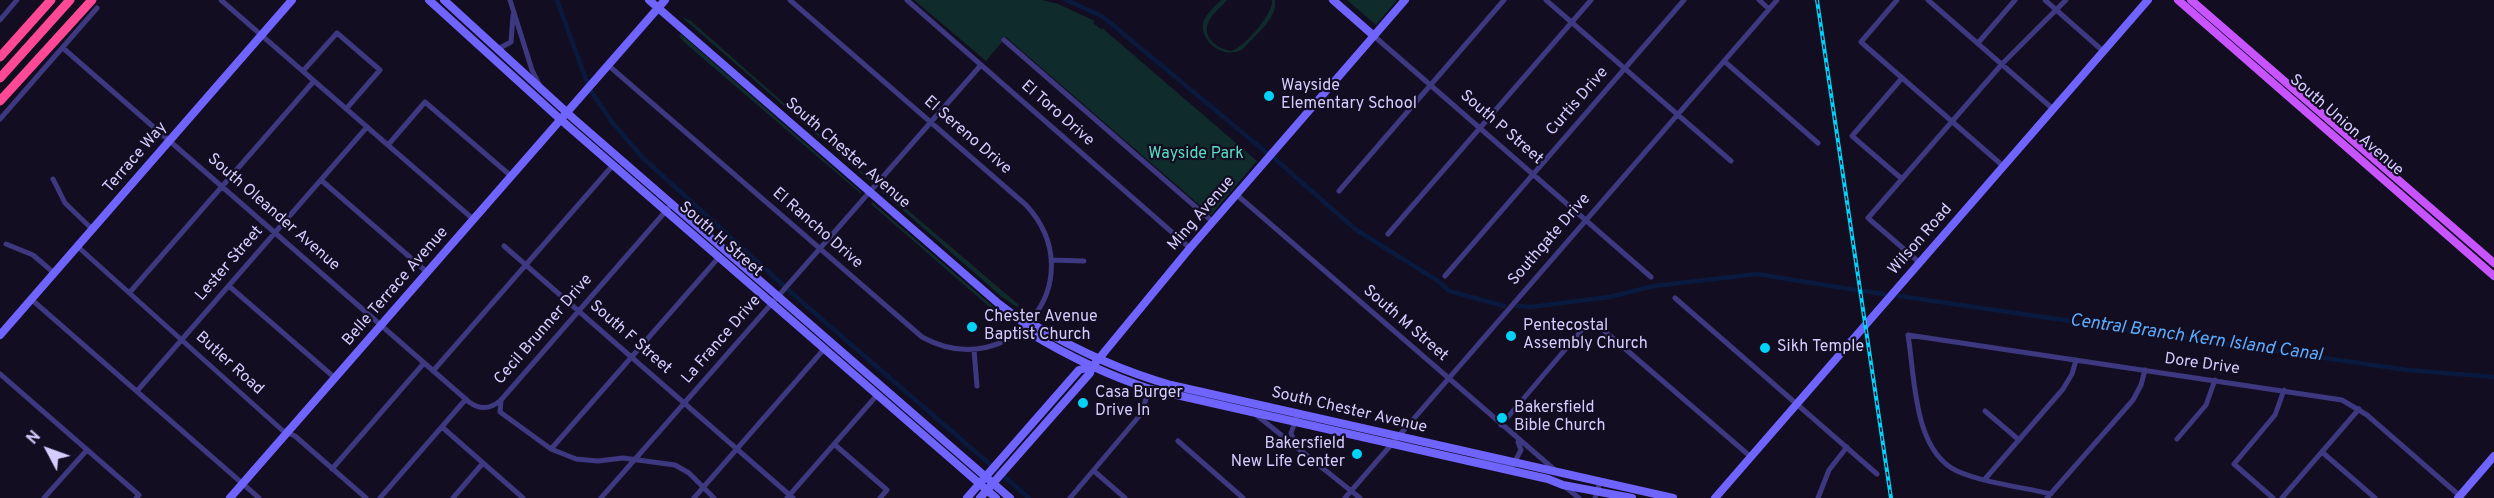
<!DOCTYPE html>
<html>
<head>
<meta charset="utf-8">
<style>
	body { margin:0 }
	#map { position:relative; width:2494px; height:498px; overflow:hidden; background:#120d21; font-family:Overpass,sans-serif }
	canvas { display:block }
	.north { position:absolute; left:18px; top:420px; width:60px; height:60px; -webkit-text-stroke:4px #120d21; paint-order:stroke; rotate:311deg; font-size:16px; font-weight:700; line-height:24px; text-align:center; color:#d5cdff }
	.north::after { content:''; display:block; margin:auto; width:21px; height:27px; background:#d5cdff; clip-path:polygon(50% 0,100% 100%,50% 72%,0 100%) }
</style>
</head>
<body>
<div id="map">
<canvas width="2494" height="498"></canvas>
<div class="north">N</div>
</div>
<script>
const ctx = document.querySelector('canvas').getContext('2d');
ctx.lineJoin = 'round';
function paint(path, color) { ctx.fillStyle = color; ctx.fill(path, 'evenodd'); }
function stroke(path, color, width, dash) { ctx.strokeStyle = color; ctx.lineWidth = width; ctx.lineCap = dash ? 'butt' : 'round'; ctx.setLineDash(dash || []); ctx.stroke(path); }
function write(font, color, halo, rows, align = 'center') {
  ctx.font = font + ' Overpass,sans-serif'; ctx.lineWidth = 4.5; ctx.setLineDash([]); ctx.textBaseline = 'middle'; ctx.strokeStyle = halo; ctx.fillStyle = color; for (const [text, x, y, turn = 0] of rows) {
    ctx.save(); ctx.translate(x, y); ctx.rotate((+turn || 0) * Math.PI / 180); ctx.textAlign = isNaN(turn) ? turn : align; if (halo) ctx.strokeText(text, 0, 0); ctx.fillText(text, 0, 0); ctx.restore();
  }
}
paint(new Path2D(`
	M914,0H1042L1058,4L1095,21L1093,23L1102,30L1101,27L1257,161L1211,215L1006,37L986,61Z
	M1221,0H1227C1221,7 1211,15 1208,23C1202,38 1219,49 1231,51C1244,48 1274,13 1272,0H1275C1278,18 1255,35 1244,48C1228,61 1200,44 1203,23C1205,15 1215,6 1221,0Z
	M1347,0H1397L1376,25Z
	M682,17L691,21L872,181L871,182Z
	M681,34L861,192V194L684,42L679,36Z
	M883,189L1019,305L1017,307L1002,297L881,191Z
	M872,202L1003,315L1001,317L871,204Z`), '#102b2b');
stroke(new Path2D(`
	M557,0L589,88L612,122L642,157L795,296L1029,498
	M1066,0L1102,16L1267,153
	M1274,158L1355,229L1438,281L1449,291L1504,306
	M1864,291L1884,294
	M1899,296L2407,370L2494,377
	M1518,306L1531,307L1609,297L1654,286L1757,274L1856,290`), '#091a3e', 4.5);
stroke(new Path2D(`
	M221,0L473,219
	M510,0L532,70L540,86
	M907,0L1190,248
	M1546,0L1731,161
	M1759,0L1769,9
	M1897,0L1861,42L2003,166
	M1928,0L2053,109
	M2045,0L2103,51
	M0,20L17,0
	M1374,36L1651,277
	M1004,40L1213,222
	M1978,43L2015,0
	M63,48L469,402C480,410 491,409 501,400L672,204
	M498,49L511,42L513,15
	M1724,61L1818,143
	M608,65L922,337C1011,386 1095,279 1026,205L790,0
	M303,71L337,33L380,70L346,109
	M0,119L97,8
	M388,145L425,102L511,176
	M53,179L65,203L92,229
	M1902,179L1852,136L1902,78
	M321,180L427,272
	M1339,191L1504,0
	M1237,195L1556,471
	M1388,234L1591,0
	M6,244L33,255L54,273
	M77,246L282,430L295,436L366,498
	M504,246L793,498
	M1051,260L1084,261
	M1920,263L1868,218L2002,64L2066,0
	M1445,276L1684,0
	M229,286L335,378
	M130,292L314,81
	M1675,298L1877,474
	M31,299L259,498
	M974,350L977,386
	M433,371L614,164
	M0,374L139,495L136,498
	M137,391L367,127
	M501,400L500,412L551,449L576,459L598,461L623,458L675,465L689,473L714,498
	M1985,411L2019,440
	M1255,414L1360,498
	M1501,425L1586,325L1594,322L1751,457
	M442,427L523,498
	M2177,439L2206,405L2215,380
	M1178,441L1243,498
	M834,444L887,490L880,498
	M1295,444L1291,433L1298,414
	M551,449L720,256
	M2322,452L2375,498
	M1474,461L1487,460L1513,465L1521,450L1518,442
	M332,469L424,363
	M1094,471L1125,498
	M1985,479L2063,389L2072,374L2076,360
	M1564,486L1579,498
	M2051,494C2022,487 1984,483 1957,471C1913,450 1915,377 1908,335L2342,400L2367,415L2460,496
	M44,498L87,450
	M380,498L466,399
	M453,498L483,463
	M601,498L981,65
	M694,498L825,348
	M787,498L878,394
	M1070,498L1141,414L1150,387
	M1345,498L1777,0
	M1595,498L1600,482
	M1818,498L1829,470L1847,447
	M2047,498L2133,400L2141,385L2145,370
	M2273,498L2234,464L2275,415L2284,390
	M2282,498L2359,409`), '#3e3880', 5);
stroke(new Path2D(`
	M429,0L560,119L996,498
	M444,0L574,119L1010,498
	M649,0L999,304L1028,326L1034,325C1078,351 1121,371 1171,385L1673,498
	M1333,0L1374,36
	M1028,326L1030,333C1068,356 1107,375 1150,389L1548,479L1563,485L1632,498
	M0,335L292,0
	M230,498L665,0
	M967,498L1079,370L1090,367
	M980,498L1090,373L1092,367L1190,248L1405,0
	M1715,498L2148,0
	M2458,498L2494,456`), '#7064ff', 8);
stroke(new Path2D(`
	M2178,0L2494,276
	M2191,0L2494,263`), '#c854ff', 8);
stroke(new Path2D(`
	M0,57L51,0
	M0,78L70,0
	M0,101L92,0`), '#ff4896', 9);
const rail = new Path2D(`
	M1817,0L1891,498`);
stroke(rail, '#00d2f8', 4);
stroke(rail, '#120d21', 1.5, [4.5]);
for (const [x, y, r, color] of [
	[1269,96,6,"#00d2f8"],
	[972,327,6,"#00d2f8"],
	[1511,336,6,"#00d2f8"],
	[1765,348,6,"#00d2f8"],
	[1083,403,6,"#00d2f8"],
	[1502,418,6,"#00d2f8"],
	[1357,454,6,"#00d2f8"]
]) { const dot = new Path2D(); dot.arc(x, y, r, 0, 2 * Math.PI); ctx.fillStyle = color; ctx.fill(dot); stroke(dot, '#120d21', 2); }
write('16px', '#d5cdff', '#120d21', [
	["Wayside",1281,87],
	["Elementary School",1281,105],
	["Chester Avenue",984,318],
	["Baptist Church",984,336],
	["Pentecostal",1523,327],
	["Assembly Church",1523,345],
	["Sikh Temple",1777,348],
	["Casa Burger",1095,394],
	["Drive In",1095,412],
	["Bakersfield",1514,409],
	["Bible Church",1514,427],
	["Bakersfield",1345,445,"right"],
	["New Life Center",1345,463,"right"]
], 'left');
write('16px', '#d5cdff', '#120d21', [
	["Curtis Drive",1578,102,-49],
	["El Toro Drive",1057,114,41],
	["South Union Avenue",2346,126,41],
	["South P Street",1501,128,41],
	["El Sereno Drive",967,136,41],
	["South Chester Avenue",847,154,41],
	["Terrace Way",136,158,-49],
	["South Oleander Avenue",273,213,41],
	["Ming Avenue",1202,214,-49],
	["El Rancho Drive",817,229,41],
	["South H Street",720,240,41],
	["Southgate Drive",1550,240,-49],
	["Wilson Road",1921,240,-49],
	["Lester Street",230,264,-49],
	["Belle Terrace Avenue",396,287,-49],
	["South M Street",1405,324,41],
	["Cecil Brunner Drive",544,330,-49],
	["South F Street",630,338,41],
	["La France Drive",722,340,-49],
	["Butler Road",229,364,42],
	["Dore Drive",2202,365,8],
	["South Chester Avenue",1349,411,13]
]);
write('16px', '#5adfc4', '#120d21', [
	["Wayside Park",1196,155]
]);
write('italic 18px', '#5babff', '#120d21', [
	["Central Branch Kern Island Canal",2196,339,8]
]);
</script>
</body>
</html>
